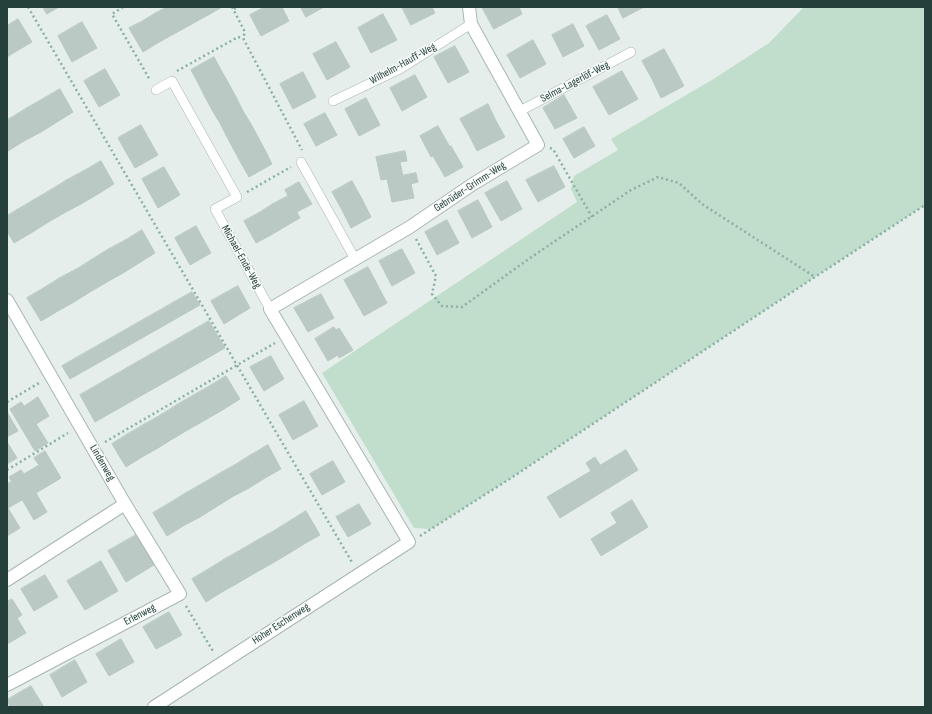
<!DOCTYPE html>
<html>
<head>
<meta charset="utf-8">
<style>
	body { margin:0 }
	#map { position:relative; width:932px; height:714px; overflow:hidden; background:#e6eeeb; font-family:"Sofia Sans Condensed",sans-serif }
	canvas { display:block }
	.frame { position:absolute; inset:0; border:8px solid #25403b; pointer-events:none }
</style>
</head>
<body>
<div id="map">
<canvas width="932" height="714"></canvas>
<div class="frame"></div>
</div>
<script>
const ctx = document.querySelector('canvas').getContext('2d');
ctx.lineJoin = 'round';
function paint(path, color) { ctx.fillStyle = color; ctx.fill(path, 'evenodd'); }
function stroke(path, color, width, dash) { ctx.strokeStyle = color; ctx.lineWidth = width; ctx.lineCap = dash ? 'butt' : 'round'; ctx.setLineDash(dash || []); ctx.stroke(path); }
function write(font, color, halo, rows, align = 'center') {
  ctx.font = font + ' "Sofia Sans Condensed",sans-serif'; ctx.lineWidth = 3; ctx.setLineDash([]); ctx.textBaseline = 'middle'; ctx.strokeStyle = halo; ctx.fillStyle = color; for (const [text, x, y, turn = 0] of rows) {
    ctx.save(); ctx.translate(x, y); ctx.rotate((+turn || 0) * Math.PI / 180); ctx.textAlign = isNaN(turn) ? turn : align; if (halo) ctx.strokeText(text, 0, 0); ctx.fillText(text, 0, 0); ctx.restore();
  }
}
paint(new Path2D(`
	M804,7H925V205L815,277L508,480L431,529L414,528L322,373L577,202L571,189L574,176L618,150L611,139L712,80L769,43Z`), '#c0decb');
const building = new Path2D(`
	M43,7H59L47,14Z
	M167,7H171L183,29L170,36L156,13Z
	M171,7H189L197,21L183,29Z
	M189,7H207L210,14L197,21Z
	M207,7H222L210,14Z
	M265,7H282L289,21L261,36L250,15Z
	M301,7H324L306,17Z
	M402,7H432L435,13L411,25Z
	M482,7H519L522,14L494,29Z
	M618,7H644L623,18Z
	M156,13L170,36L156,44L143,21Z
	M383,14L397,40L371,53L358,28Z
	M607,15L620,39L599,50L586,26Z
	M18,19L32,42L15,52L7,39V26Z
	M143,21L156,44L143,52L129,28Z
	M82,22L97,48L72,62L58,36Z
	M573,24L584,46L563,57L552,35Z
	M7,39L15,52L7,57Z
	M533,40L546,64L520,78L507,55Z
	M336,42L350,67L327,80L313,54Z
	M455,46L469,72L448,83L434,57Z
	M664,49L674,67L652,79L642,61Z
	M214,57L221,70L198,83L191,70Z
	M674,67L684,86L661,98L652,79Z
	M105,69L120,95L99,107L84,81Z
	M221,70L229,84L205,97L198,83Z
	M622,71L638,99L609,115L593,87Z
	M303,72L316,97L293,109L280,84Z
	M415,75L427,97L402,111L390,88Z
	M229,84L236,97L212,110L205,97Z
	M60,89L73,112L57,122L43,99Z
	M564,95L577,118L555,129L543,108Z
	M236,97L243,111L220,123L212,110Z
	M366,98L380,125L359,136L345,109Z
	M43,99L57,122L41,132L27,108Z
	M488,104L496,121L469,135L460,119Z
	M27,108L41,132L24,141L11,118Z
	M243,111L251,124L227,137L220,123Z
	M325,113L337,135L316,146L304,124Z
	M11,118L24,141L8,151L7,149V120Z
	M496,121L505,137L477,151L469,135Z
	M251,124L258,137L234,150L227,137Z
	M141,125L158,155L135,168L118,138Z
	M438,126L450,147L431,157L420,136Z
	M584,127L595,146L574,158L563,139Z
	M258,137L265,150L241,163L234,150Z
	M451,146L463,167L445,177L433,156Z
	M265,150L272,164L249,177L241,163Z
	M405,151L407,161L400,162L403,176L381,180L376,157Z
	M101,161L114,184L98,194L84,171Z
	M554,166L565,187L538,202L526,180Z
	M164,167L180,195L158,208L142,179Z
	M84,171L98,194L81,204L67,180Z
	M416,173L418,182L411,184L414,198L392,202L387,179Z
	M67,180L81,204L64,213L51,190Z
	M352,181L362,199L342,210L332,192Z
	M507,181L522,209L501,221L485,193Z
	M299,182L312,204L297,212L285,190Z
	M51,190L64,213L47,223L34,200Z
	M288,196L300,218L286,226L273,204Z
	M362,199L371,217L351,228L342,210Z
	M34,200L47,223L31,233L17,210Z
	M478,200L492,227L472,238L458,211Z
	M273,204L286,226L271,235L259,213Z
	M17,210L31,233L14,243L7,231V216Z
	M259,213L271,235L256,243L244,221Z
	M447,220L459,243L437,255L425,232Z
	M196,226L211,253L190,265L175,238Z
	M142,230L155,253L139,263L126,240Z
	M126,240L139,263L123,273L109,249Z
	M109,249L123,273L107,282L93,259Z
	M402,249L415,273L392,286L379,261Z
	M93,259L107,282L90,292L77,269Z
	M368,267L387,303L364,316L344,280Z
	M77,269L90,292L74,302L60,278Z
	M60,278L74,302L58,311L44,288Z
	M238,286L250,308L224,324L211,301Z
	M44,288L58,311L41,321L27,298Z
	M192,292L200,305L70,379L62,366Z
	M321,294L334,318L308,332L294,308Z
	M209,321L225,348L95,422L80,395Z
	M334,327L336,330L339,328L353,350L339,358L338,355L328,361L315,339Z
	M271,356L284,379L264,391L250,367Z
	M226,376L240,399L224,409L210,386Z
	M210,386L224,409L207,419L194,395Z
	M194,395L207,419L191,428L177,405Z
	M38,397L49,416L36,424L48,443L35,451L10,409L21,402L24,406Z
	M304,401L318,426L293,440L279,415Z
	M177,405L191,428L174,438L161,415Z
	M7,412L18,431L7,437Z
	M161,415L174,438L158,448L145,424Z
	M145,424L158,448L142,457L128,434Z
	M128,434L142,457L126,467L112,444Z
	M7,442L17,458L7,464Z
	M268,445L281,469L265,478L251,455Z
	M626,450L638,470L560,518L547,497L591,471L586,463L595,457L600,465Z
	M45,451L61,478L36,493L47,512L34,520L9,477L21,470L24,474L39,465L34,458Z
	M251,455L265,478L249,488L235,465Z
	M333,461L345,482L322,495L310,474Z
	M235,465L249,488L232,497L219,474Z
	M219,474L232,497L216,507L202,484Z
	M11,482L22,500L8,508L20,528L7,536V484Z
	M202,484L216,507L200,517L186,493Z
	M186,493L200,517L183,526L170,503Z
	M632,500L648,527L601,556L591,539L617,523L611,513Z
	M170,503L183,526L167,536L153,513Z
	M359,504L371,524L348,537L336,517Z
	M306,511L320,535L304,544L290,521Z
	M290,521L304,544L288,554L274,531Z
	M274,531L288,554L271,564L258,540Z
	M136,535L154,565L126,582L108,551Z
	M258,540L271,564L255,573L241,550Z
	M241,550L255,573L238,583L225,559Z
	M225,559L238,583L222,592L209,569Z
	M101,561L118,591L85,610L67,581Z
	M209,569L222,592L206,602L192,579Z
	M45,575L58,597L34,611L21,589Z
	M12,599L22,615L17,618L26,633L7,644V602Z
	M169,612L182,635L156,649L143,627Z
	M121,639L134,662L109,676L96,654Z
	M75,660L87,682L62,697L50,675Z
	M31,686L44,707H10L7,700Z`);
paint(building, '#bbc9c4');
stroke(building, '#b8c8c3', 1);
const lane = new Path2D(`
	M156,90L172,81L237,197L215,209L270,309
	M333,101L400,69L471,24
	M520,111L631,52
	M301,162L355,259`);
const street = new Path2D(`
	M7,300L125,504L7,580
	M7,685L180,594L125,504
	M154,707L409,542L270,309L410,227L473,184L538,145L471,24L469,7`);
stroke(lane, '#a8b6b3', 10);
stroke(street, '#a8b6b3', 14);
stroke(new Path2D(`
	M28,7L353,564
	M123,7L112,14L150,80
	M232,7L245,32L243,38L302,150
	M234,9L238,7
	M177,71L238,37L243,38
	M550,148L553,149L592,217
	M247,192L291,167
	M416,239L436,276L432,294L442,306L462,307L530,258L631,190L658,177L679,183L702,204L815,277
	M7,402L39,383
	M105,442L275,343
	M7,470L68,433
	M420,536L508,480L815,277L925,205
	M186,606L214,653`), '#88b0a7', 2.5, [2, 3]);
stroke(lane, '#fff', 9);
stroke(street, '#fff', 12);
write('11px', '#25403b', '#f6faf9', [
	["Wilhelm-Hauff-Weg",403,64,-29],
	["Selma-Lagerlöf-Weg",575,82,-28],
	["Gebrüder-Grimm-Weg",470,187,-33],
	["Michael-Ende-Weg",241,257,61],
	["Lindenweg",102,463,60],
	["Erlenweg",140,615,-28],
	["Hoher Eschenweg",281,624,-33]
]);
</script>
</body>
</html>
